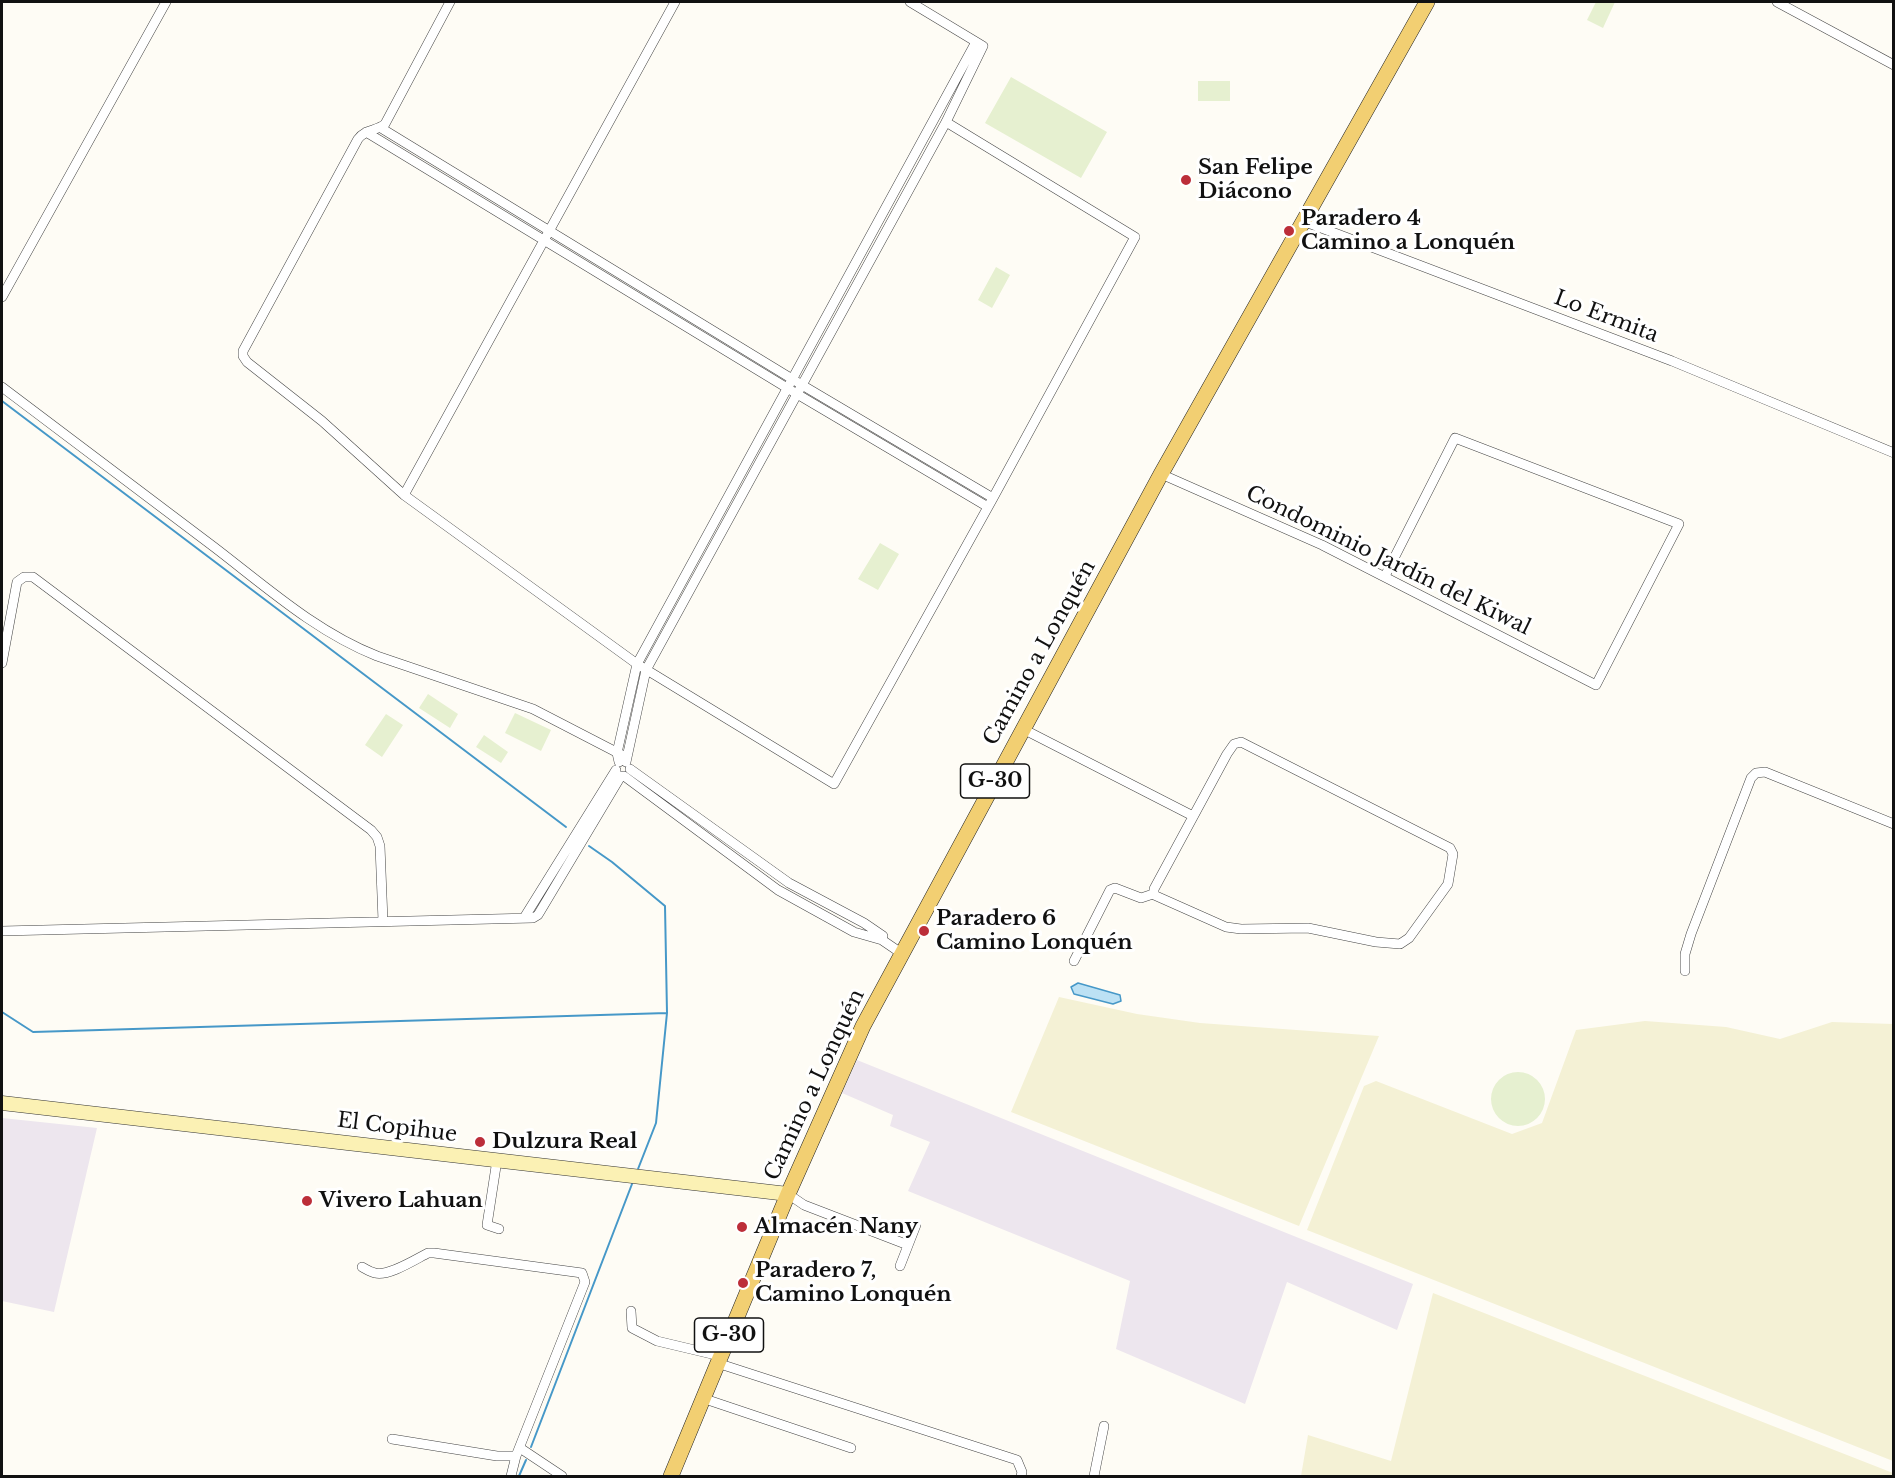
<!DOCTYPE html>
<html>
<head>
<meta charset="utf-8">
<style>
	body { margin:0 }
	#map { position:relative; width:1895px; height:1478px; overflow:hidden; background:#fefcf5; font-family:"Libre Baskerville",serif }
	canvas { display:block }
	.frame { position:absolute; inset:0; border:3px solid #111; pointer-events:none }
</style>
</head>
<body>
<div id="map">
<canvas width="1895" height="1478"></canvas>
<div class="frame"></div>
</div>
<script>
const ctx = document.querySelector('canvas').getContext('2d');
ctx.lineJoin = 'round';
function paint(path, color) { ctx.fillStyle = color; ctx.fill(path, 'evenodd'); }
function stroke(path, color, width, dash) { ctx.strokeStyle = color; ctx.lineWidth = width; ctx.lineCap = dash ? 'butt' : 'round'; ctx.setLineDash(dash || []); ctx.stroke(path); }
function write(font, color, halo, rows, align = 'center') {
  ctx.font = font + ' "Libre Baskerville",serif'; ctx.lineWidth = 6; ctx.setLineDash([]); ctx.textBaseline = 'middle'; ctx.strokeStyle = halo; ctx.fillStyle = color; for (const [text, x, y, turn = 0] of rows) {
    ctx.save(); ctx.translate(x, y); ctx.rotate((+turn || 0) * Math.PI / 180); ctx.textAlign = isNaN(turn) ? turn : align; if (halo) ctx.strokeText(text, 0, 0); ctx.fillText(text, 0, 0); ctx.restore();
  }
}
paint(new Path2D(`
	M857,1060L1413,1284L1397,1330L1287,1282L1245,1404L1116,1349L1130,1281L908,1191L930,1142L890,1126L893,1115L842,1093Z
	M2,1118L97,1128L54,1312L2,1301Z`), '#ede6ee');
paint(new Path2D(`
	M1059,997L1137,1014L1200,1023L1379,1036L1299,1226L1011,1112Z
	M1645,1021L1726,1027L1780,1039L1832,1022L1893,1024V1461L1307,1230L1364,1086L1376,1081L1512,1134L1542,1123L1576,1030Z
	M1433,1293L1893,1473V1476H1301L1308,1435L1391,1461Z`), '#f4f1d5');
paint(new Path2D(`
	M1596,2H1615L1603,28L1587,20Z
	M1011,77L1107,132L1081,178L985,123Z
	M1198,81H1230V101H1198Z
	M996,267L1010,275L992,308L978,300Z
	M880,543L899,554L878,590L858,579Z
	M428,694L458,714L450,728L419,708Z
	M515,713L551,730L541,751L505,733Z
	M386,714L403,725L382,757L365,745Z
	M484,735L508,752L501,763L476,747Z
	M1491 1099a27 27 0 1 1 54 0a27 27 0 1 1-54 0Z`), '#e6f0d0');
const water = new Path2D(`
	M1078,983L1120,995L1121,1001L1113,1004L1074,994L1071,987Z`);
paint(water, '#bce1f4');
stroke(water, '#4698c8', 1.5);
stroke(new Path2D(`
	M2,401L566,827
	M589,846L612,862L665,906L667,1013L656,1123L638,1169
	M2,1012L33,1032L667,1013
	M531,1447L632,1184
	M519,1476L526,1460`), '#4698c8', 2);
const street = new Path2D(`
	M450,2L385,124C377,131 365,129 358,139L243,351V356L247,362L322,421L404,495L637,664L834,784L993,498L1135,237L946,122
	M1777,2L1894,65
	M381,128L802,385L993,498
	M366,132L797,394L988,507
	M1303,221L1672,361L1894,453
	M2,297L166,2
	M2,387C72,440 143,493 214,547C265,586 316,632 377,656L533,709L622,755
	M1161,474L1322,545L1596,685L1679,524L1455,438L1385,576
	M404,495L675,2
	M2,663L17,582L24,577H33L371,830L377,837L380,846L383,921
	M1023,729L1193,816
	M1241,742L1450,848L1453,854L1448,884L1409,938L1400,944L1376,942L1308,928L1241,929L1226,927L1154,895V889L1227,754L1234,744Z
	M619,762L617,753L637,664L976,42
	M626,762L646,670L946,122L983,46L910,2
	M630,769L789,883L864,923L883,936
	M624,776L778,890L854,932L882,940L901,953
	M524,918L616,770
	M2,931L533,918L538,915L544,905L621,776
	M1074,961L1110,890L1115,888L1141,898L1153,894
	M1685,971V954L1691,934L1751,778L1756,773L1765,772L1894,824
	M497,1160L487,1225L499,1229
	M788,1194L804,1205L908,1245
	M900,1266L916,1225
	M362,1267C366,1269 370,1272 375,1273C388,1277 416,1259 428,1253H434L582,1273L585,1282L516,1456L511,1476
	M631,1311L632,1328L657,1341L720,1356
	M717,1363L1017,1460L1022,1472L1021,1476
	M702,1398L851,1448
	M392,1439L497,1456H516
	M520,1448L562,1476
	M1094,1476L1104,1426`);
const secondary = new Path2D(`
	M2,1103L788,1194`);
const primary = new Path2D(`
	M671,1476L788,1194L863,1026L1161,474L1427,2`);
stroke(street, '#444', 10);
stroke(secondary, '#333', 15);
stroke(primary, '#222', 16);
stroke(street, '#fff', 9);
stroke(secondary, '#fbf1b4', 14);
stroke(primary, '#f2cf72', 15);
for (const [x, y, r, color] of [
	[1186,180,6,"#bc2e39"],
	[1289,231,6,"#bc2e39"],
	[924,931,6,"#bc2e39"],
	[480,1142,6,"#bc2e39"],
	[307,1201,6,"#bc2e39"],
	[742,1227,6,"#bc2e39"],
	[743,1283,6,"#bc2e39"]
]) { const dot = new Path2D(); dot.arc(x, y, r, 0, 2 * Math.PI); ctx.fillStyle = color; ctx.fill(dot); stroke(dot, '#fff', 2); }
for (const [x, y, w] of [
	[995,781,69],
	[729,1335,69]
]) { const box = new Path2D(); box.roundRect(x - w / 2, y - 17, w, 34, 4.5); ctx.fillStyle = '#fff'; ctx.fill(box); stroke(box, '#111', 1.5); }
write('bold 20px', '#111', null, [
	["G-30",995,781],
	["G-30",729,1335]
]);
write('bold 21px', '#111', '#fff', [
	["San Felipe",1198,168],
	["Diácono",1198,192],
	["Paradero 4",1301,219],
	["Camino a Lonquén",1301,243],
	["Paradero 6",936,919],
	["Camino Lonquén",936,943],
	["Dulzura Real",492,1142],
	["Vivero Lahuan",319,1201],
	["Almacén Nany",754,1227],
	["Paradero 7,",755,1271],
	["Camino Lonquén",755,1295]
], 'left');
write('21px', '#111', '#fff', [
	["Lo Ermita",1606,317,21],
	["Condominio Jardín del Kiwal",1388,561,26],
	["Camino a Lonquén",1040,653,-61],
	["Camino a Lonquén",815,1085,-65],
	["El Copihue",397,1128,7]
]);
</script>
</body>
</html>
